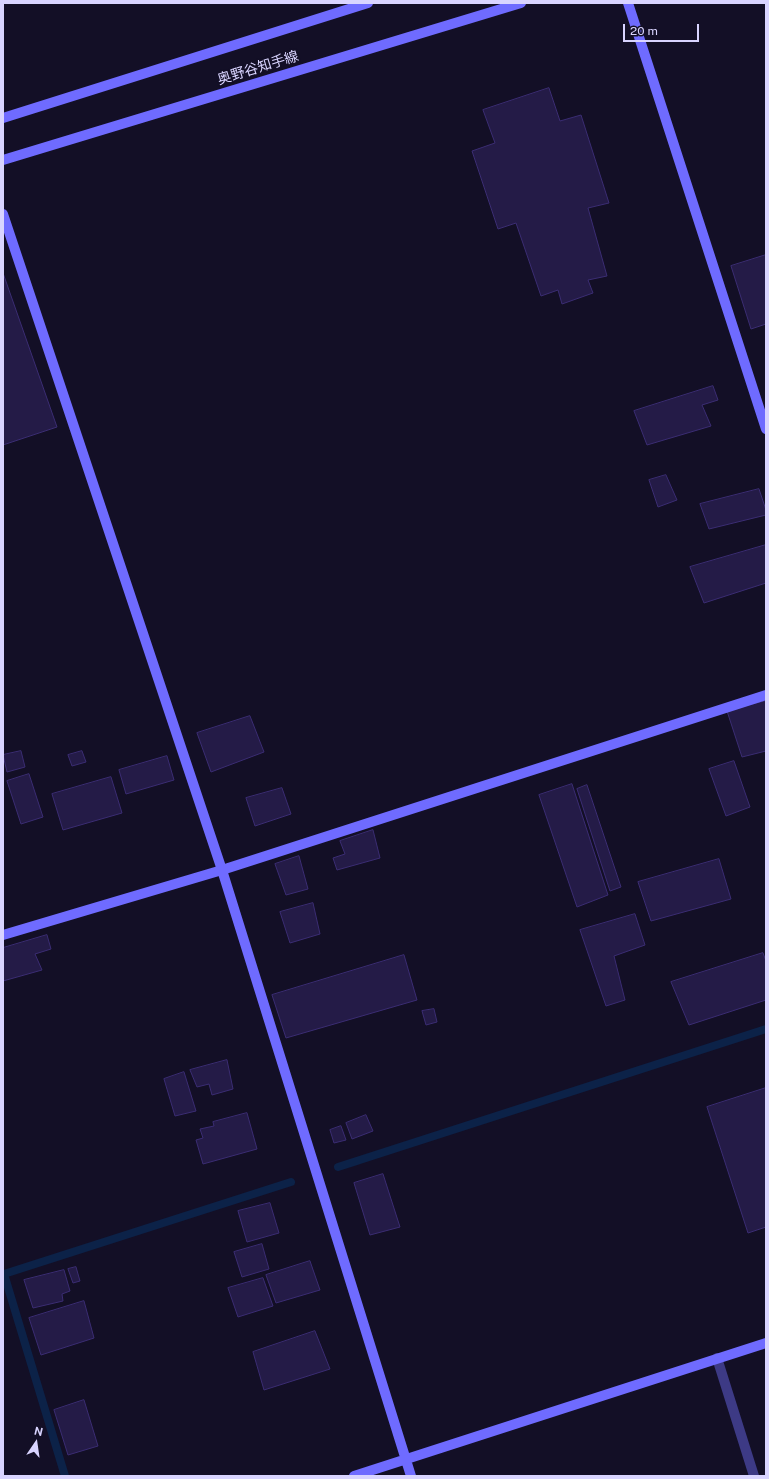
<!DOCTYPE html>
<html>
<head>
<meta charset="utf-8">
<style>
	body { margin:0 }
	#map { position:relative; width:769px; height:1479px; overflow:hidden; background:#130f26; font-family:"Public Sans",sans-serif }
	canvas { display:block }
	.frame { position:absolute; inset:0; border:4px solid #d9d4ff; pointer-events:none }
	.north { position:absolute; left:16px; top:1423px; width:40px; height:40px; -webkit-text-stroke:3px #130f26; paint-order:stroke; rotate:13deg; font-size:11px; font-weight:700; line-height:16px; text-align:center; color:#d9d4ff }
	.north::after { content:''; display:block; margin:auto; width:14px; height:18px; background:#d9d4ff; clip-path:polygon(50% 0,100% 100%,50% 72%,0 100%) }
	.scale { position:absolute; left:623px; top:24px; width:76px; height:18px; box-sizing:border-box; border:2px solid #d9d4ff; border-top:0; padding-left:5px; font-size:12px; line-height:14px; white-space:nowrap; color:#d9d4ff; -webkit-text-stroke:3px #130f26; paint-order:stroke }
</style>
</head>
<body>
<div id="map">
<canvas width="769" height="1479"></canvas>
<div class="frame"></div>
<div class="north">N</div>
<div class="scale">20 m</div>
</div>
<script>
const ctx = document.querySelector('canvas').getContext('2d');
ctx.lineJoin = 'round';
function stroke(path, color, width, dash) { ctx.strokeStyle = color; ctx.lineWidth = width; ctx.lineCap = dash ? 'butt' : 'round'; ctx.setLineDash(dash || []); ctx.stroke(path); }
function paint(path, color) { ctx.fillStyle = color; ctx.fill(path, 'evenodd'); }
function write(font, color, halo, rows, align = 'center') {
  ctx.font = font + ' "Public Sans","Noto Sans JP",sans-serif'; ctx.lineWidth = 4; ctx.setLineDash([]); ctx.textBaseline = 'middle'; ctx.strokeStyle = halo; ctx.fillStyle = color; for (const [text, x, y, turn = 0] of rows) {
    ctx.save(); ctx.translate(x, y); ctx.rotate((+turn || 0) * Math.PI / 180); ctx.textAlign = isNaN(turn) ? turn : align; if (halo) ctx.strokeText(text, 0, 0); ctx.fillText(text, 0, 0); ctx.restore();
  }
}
stroke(new Path2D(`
	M357,1161L338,1167L766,1029
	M65,1476L4,1274L291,1182`), '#0c2248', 8);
const building = new Path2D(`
	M549,88L560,121L581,115L609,203L588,208L607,276L588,280L593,293L562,304L558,290L541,296L516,223L498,229L472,151L495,143L483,110Z
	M766,255V324L751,329L731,266Z
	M3,273L57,427L3,445Z
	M713,386L718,400L702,405L711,426L647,445L634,411Z
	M666,475L677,500L658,507L649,480Z
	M759,489L766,510V515L709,529L700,504Z
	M766,545V583L704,603L690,567Z
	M766,701V751L742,757L727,711Z
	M250,716L264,752L211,772L197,733Z
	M21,751L25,767L7,772L3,755Z
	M82,751L86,762L72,766L68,755Z
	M167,756L174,780L126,794L119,770Z
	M734,761L750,807L726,816L709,769Z
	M29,774L43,817L21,824L7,781Z
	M111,777L122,813L63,830L52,794Z
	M572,784L608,895L577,907L539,795Z
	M587,785L621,887L610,891L577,789Z
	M282,788L291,814L255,826L246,798Z
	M373,830L380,858L337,870L333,858L345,854L340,841Z
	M299,856L308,889L286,895L275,864Z
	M719,859L731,899L651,921L638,882Z
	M313,903L320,934L290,943L280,912Z
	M635,914L645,945L614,956L625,1000L606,1006L580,930Z
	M47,935L51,949L35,954L42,970L3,981V948Z
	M763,953L766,961V1000L689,1025L671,982Z
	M404,955L417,1000L286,1038L272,995Z
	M434,1009L437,1022L426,1025L422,1011Z
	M227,1060L233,1089L212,1095L209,1084L197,1087L190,1070Z
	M184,1072L196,1111L175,1116L164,1079Z
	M766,1088V1227L748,1233L707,1107Z
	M247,1113L257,1149L203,1164L196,1140L203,1138L200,1129L214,1126L213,1122Z
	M366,1115L373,1131L352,1139L346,1123Z
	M341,1126L346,1140L334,1143L330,1130Z
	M383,1174L400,1227L370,1235L354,1183Z
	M270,1203L279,1233L247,1242L238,1211Z
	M262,1244L269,1269L242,1277L234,1252Z
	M310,1261L320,1290L276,1303L266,1275Z
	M76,1267L80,1281L73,1283L68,1269Z
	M64,1270L70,1291L62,1294L63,1301L33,1308L24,1280Z
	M263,1278L273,1306L238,1317L228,1288Z
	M84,1301L94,1338L41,1355L29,1318Z
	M315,1331L330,1369L264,1390L253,1352Z
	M84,1400L98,1446L68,1455L54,1410Z`);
paint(building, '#241b47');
stroke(building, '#3b2d73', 1);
stroke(new Path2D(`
	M717,1358L754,1476`), '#3d3a85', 10);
stroke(new Path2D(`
	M628,3L766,429
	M3,118L368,3
	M3,160L521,3
	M3,214L222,870L411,1476
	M3,935L222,870L766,695
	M354,1476L766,1343`), '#6f6bff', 10);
write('14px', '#d9d4ff', '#130f26', [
	["奥野谷知手線",258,68,-17]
]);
</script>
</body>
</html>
